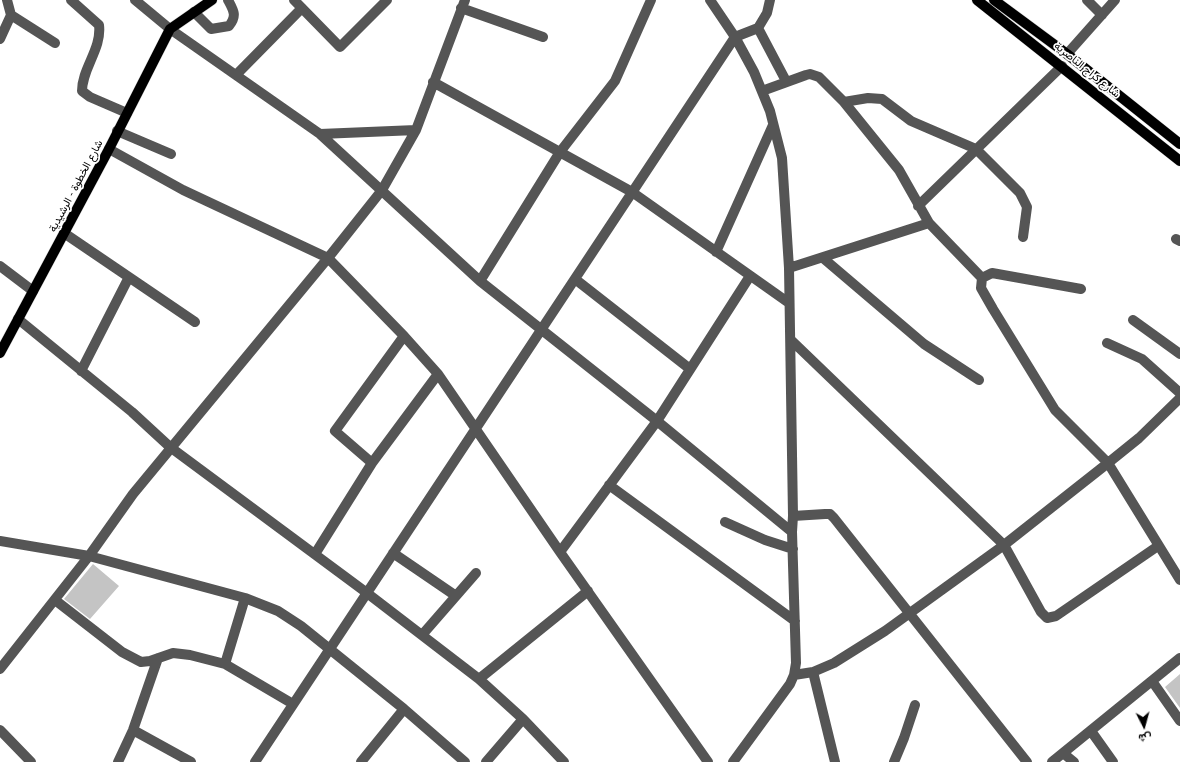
<!DOCTYPE html>
<html>
<head>
<meta charset="utf-8">
<style>
	body { margin:0 }
	#map { position:relative; width:1180px; height:762px; overflow:hidden; background:#fff; font-family:"PT Sans",Vazirmatn,sans-serif }
	canvas { display:block }
	.north { position:absolute; left:1124px; top:706px; width:40px; height:40px; -webkit-text-stroke:3px #fff; paint-order:stroke; rotate:174deg; font-size:11px; font-weight:700; line-height:16px; text-align:center; color:#000 }
	.north::after { content:''; display:block; margin:auto; width:14px; height:18px; background:#000; clip-path:polygon(50% 0,100% 100%,50% 72%,0 100%) }
</style>
</head>
<body>
<div id="map">
<canvas width="1180" height="762"></canvas>
<div class="north">ش</div>
</div>
<script>
const ctx = document.querySelector('canvas').getContext('2d');
ctx.lineJoin = 'round';
function paint(path, color) { ctx.fillStyle = color; ctx.fill(path, 'evenodd'); }
function stroke(path, color, width, dash) { ctx.strokeStyle = color; ctx.lineWidth = width; ctx.lineCap = dash ? 'butt' : 'round'; ctx.setLineDash(dash || []); ctx.stroke(path); }
function write(font, color, halo, rows, align = 'center') {
  ctx.font = font + ' "PT Sans",Vazirmatn,sans-serif'; ctx.lineWidth = 3.5; ctx.setLineDash([]); ctx.textBaseline = 'middle'; ctx.strokeStyle = halo; ctx.fillStyle = color; for (const [text, x, y, turn = 0] of rows) {
    ctx.save(); ctx.translate(x, y); ctx.rotate((+turn || 0) * Math.PI / 180); ctx.textAlign = isNaN(turn) ? turn : align; if (halo) ctx.strokeText(text, 0, 0); ctx.fillText(text, 0, 0); ctx.restore();
  }
}
paint(new Path2D(`
	M93,564L119,586L90,619L64,599Z
	M1180,674V708L1165,687Z`), '#c4c4c4');
const major = new Path2D(`
	M977,0L1180,161
	M994,0L1067,54L1180,144
	M0,353L109,149L170,29L212,0`);
stroke(major, '#dbdbdb', 11);
stroke(new Path2D(`
	M71,0L99,25C102,49 82,68 82,91L90,97L127,113
	M135,0L170,29L320,134L480,281L657,421L792,532
	M294,0L340,47L387,0
	M710,0L735,37L754,72L770,111L782,158L789,268L793,516L792,532L796,663L794,675L790,684L733,762
	M770,0L767,13L758,28L786,81
	M1087,0L1102,15
	M461,8L543,37
	M194,12L211,29L229,26C237,16 234,11 228,0
	M11,15L55,43
	M0,39L11,15L7,0
	M1067,54L1115,0
	M236,75L302,8
	M433,82L632,192L789,303
	M762,91L806,75L810,74L819,77L844,102L899,170L929,223L982,278L981,288L993,309L1055,410L1108,463L1180,580
	M844,102L868,98L882,99L911,121L976,149L1020,193L1027,207L1023,237
	M117,131L171,154
	M320,134L416,130
	M109,149L183,190L328,258L404,336L438,374L560,552L708,762
	M918,206L1062,66
	M64,233L195,322
	M1176,239L1180,241
	M716,252L773,125
	M823,258L924,344L979,380
	M0,266L33,291
	M789,268L929,223
	M982,278L992,273L1081,289
	M575,279L690,369
	M480,281L560,152L615,81L651,0
	M18,319L132,412L170,447L367,593L479,679L523,719L564,762
	M1133,320L1180,354
	M791,340L1004,545L1041,612L1047,618L1056,616L1158,546
	M1107,343L1142,359L1180,393
	M81,371L129,277
	M372,463L335,431L404,336
	M609,485L795,621
	M793,516L825,514H830L834,518L1027,762
	M725,522L765,540L793,549
	M0,541L89,556L245,598L278,611L301,626L404,709L465,762
	M560,552L657,421L750,276
	M393,553L456,596
	M315,554L372,463L438,374
	M55,600L122,652L141,662L150,661L173,653L190,655L225,664L293,704
	M422,635L476,573
	M225,664L245,598
	M0,669L89,556L133,494L328,258L382,190L416,130L465,0
	M813,672L835,762
	M794,675L813,672L834,663L885,631L1004,545L1108,463L1139,438L1180,398
	M479,679L588,591
	M1152,681L1180,721
	M0,730L31,762
	M133,730L191,762
	M1091,731L1113,762
	M1063,753L1074,762
	M118,762L133,730L158,658
	M255,762L735,37L758,28
	M361,762L404,709
	M486,762L523,719
	M894,762L904,738L915,705
	M1052,762L1180,658`), '#555', 10);
stroke(major, '#000', 10);
write('11px', '#000', '#fff', [
	["شارع كراج الناصرية",1087,70,39],
	["شارع الخطوة - الرشيدية",76,186,-62]
]);
</script>
</body>
</html>
